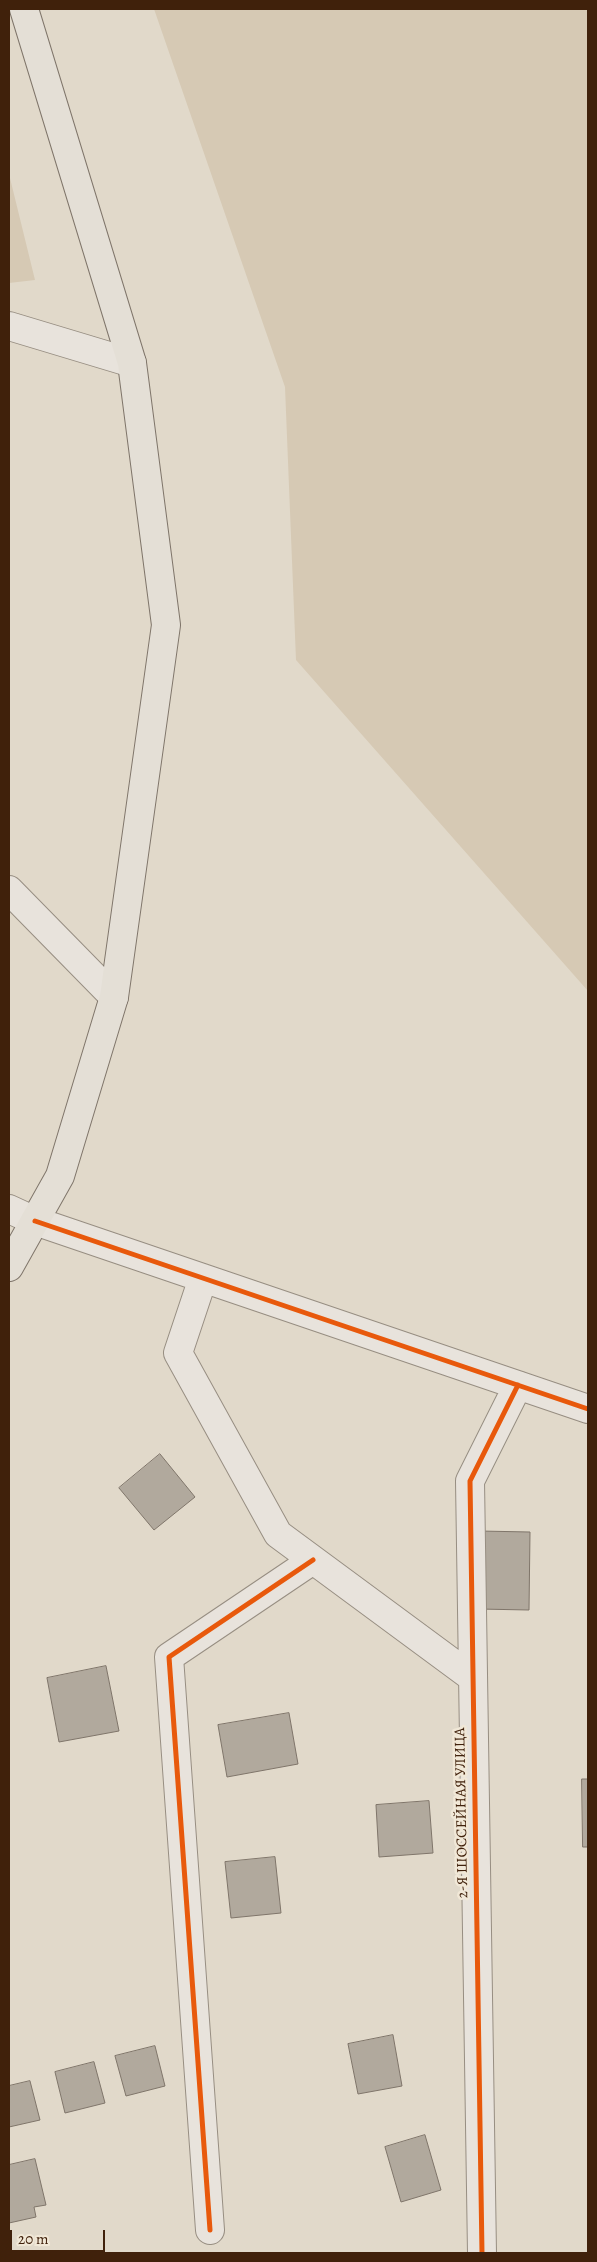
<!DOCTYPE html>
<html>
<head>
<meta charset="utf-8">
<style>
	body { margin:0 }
	#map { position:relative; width:597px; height:2262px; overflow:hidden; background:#e1d9ca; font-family:Alegreya,serif }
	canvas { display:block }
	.frame { position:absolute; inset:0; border:10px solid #40210b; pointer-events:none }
	.scale { position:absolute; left:10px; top:2230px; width:95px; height:22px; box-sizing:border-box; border:2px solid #40210b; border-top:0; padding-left:6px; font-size:15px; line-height:18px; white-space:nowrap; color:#40210b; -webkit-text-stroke:4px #f1e8d7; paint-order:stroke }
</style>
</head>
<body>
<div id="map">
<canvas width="597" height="2262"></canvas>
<div class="frame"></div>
<div class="scale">20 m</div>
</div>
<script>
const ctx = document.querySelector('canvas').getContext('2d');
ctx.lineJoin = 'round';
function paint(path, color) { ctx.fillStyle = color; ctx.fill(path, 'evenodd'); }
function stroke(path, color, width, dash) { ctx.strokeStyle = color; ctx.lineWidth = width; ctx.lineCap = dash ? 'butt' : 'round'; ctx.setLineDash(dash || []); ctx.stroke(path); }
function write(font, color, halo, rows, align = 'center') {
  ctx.font = font + ' Alegreya,serif'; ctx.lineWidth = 5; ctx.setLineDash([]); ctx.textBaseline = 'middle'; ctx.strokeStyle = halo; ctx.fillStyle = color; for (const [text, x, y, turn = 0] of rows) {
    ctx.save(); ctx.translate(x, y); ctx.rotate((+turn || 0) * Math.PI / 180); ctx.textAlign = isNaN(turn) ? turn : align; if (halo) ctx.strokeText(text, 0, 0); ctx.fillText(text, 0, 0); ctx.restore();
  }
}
paint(new Path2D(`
	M154,9H588V991L296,660L285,387Z
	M9,174L35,280L9,283Z`), '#d6c9b4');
const building = new Path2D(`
	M160,1454L195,1497L154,1530L119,1488Z
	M479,1531L530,1532L529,1610L478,1609Z
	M106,1666L119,1731L59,1742L47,1678Z
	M289,1713L298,1764L227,1777L218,1725Z
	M582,1779H588V1847H583Z
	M429,1801L433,1853L379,1857L376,1805Z
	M275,1857L281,1913L231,1918L225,1862Z
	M393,2035L402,2086L358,2094L348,2044Z
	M155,2046L165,2086L126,2096L115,2056Z
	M94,2062L105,2103L65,2113L55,2072Z
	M30,2081L40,2120L9,2127V2086Z
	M425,2135L441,2190L401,2202L385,2147Z
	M35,2159L46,2205L34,2207L36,2217L9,2223V2165Z`);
paint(building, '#b1a99d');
stroke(building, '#7f756a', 1);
const minor = new Path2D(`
	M9,326L132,363
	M9,890L114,997
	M9,1209L35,1221L588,1409
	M203,1278L178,1353L278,1534L473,1678
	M210,2230L169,1657L313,1560
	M482,2253L470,1481L518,1385`);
const major = new Path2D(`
	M9,1267L60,1176L114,997L166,625L132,363L24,9`);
stroke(minor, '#978e82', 30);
stroke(major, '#7f756a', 30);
stroke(minor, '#e8e3dc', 28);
stroke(major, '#e4dfd6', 28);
stroke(new Path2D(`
	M35,1221L588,1409
	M210,2230L169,1657L313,1560
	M482,2253L470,1481L518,1385`), '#e8590c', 5);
write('15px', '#40210b', '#f1e8d7', [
	["2-Я ШОССЕЙНАЯ УЛИЦА",462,1813,-91]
]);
</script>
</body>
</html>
